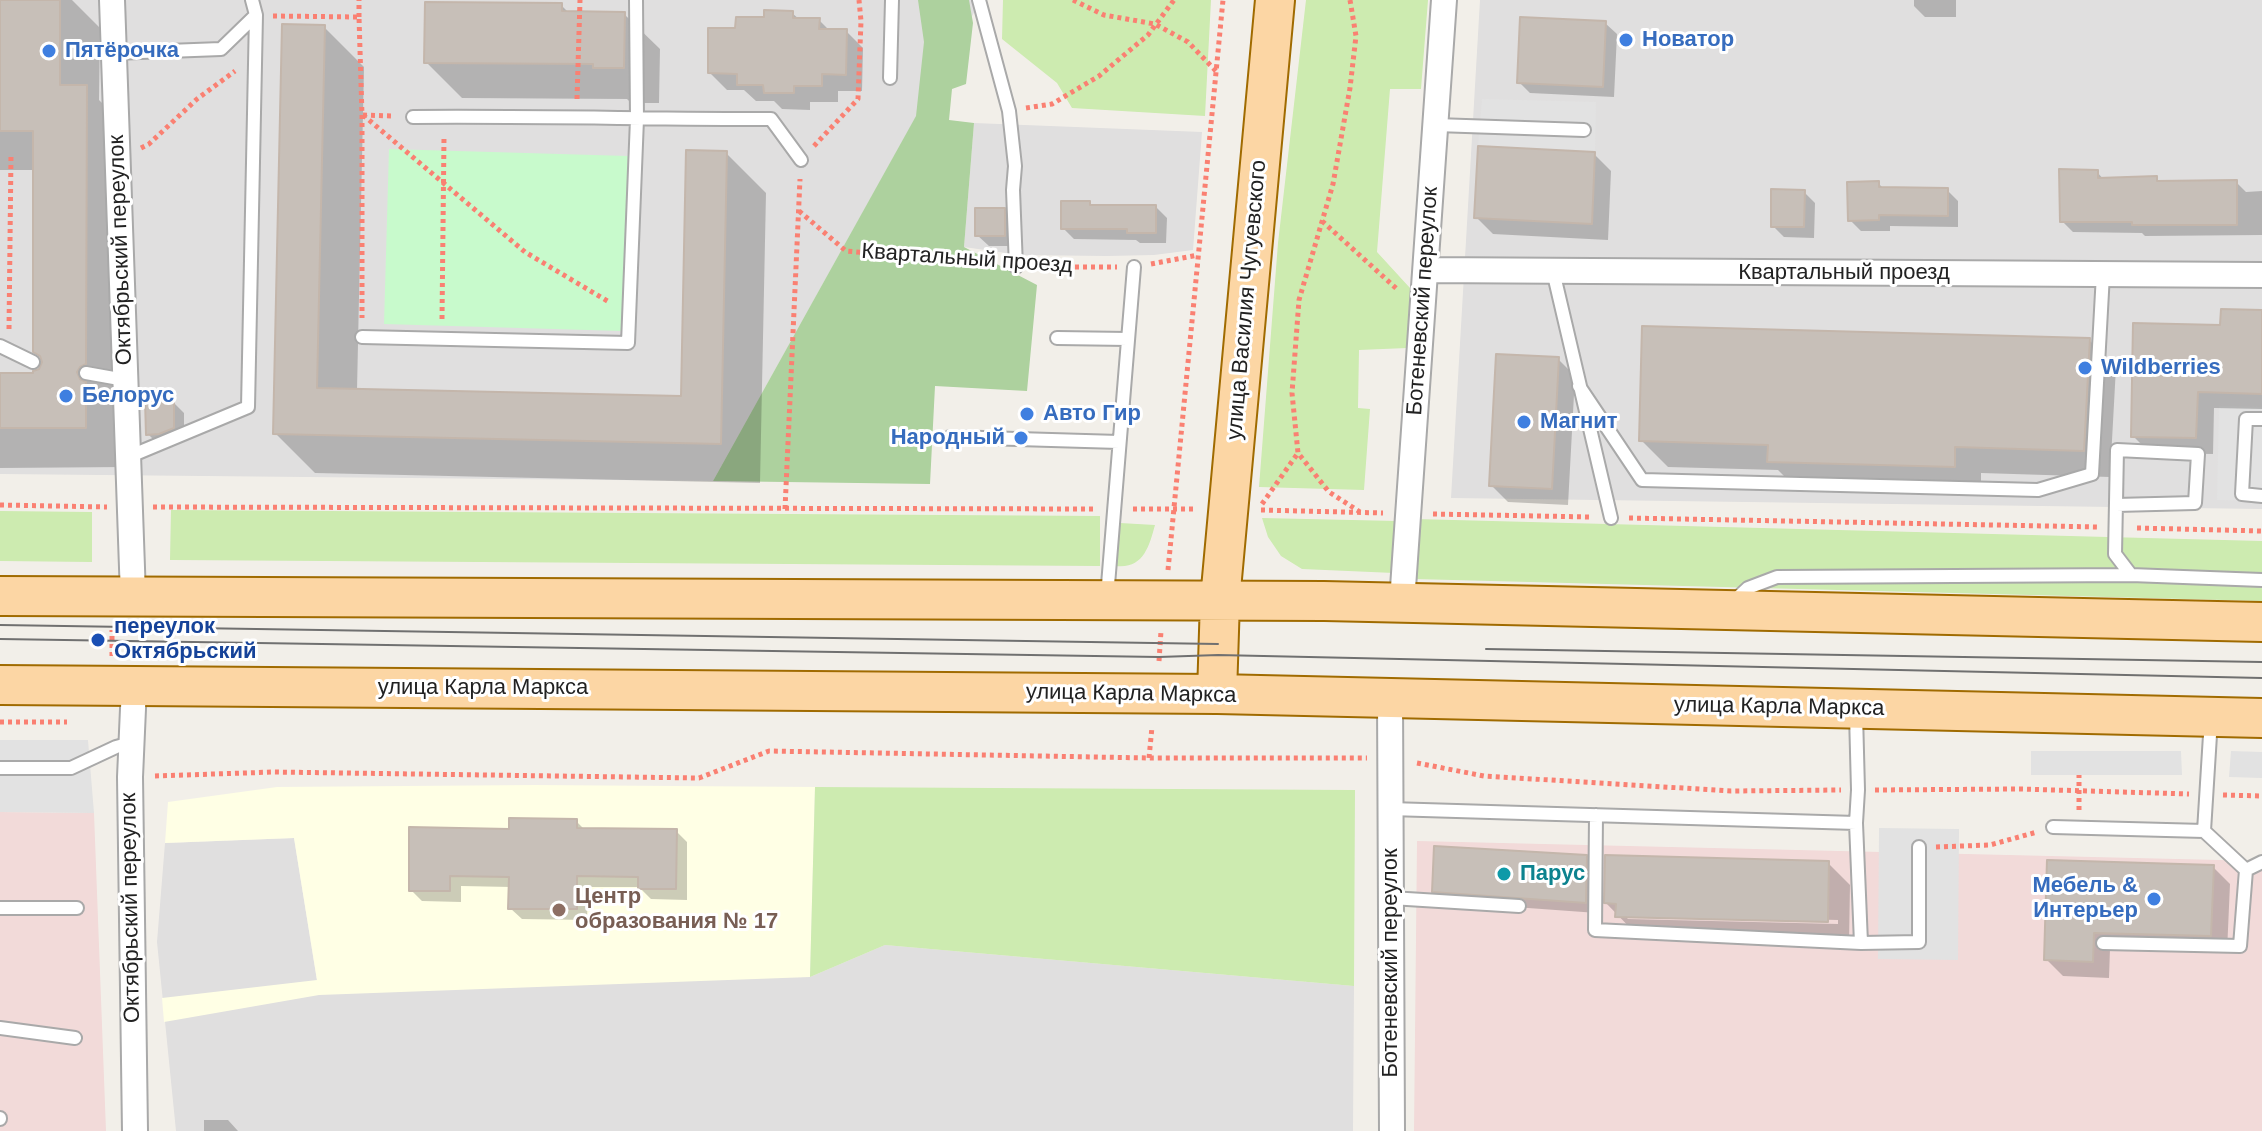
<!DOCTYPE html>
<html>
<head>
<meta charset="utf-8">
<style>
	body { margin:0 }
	canvas { display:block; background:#f2efe9 }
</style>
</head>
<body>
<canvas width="2262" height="1131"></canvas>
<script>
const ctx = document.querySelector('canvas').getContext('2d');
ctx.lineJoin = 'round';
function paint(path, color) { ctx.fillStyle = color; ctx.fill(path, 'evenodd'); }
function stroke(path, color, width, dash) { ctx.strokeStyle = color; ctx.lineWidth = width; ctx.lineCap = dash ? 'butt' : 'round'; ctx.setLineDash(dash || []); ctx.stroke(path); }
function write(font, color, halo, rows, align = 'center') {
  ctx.font = font + ' Arial,sans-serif'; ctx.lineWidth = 6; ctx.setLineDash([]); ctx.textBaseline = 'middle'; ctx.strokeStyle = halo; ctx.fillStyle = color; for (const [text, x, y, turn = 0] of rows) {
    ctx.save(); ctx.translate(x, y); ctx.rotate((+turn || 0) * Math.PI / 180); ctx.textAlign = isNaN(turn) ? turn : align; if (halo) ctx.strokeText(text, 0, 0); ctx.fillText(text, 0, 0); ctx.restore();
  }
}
paint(new Path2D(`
	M0,0H981L713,481L0,474Z
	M1480,0H2262V509L1451,498Z
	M974,123L1202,132L1193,250L1154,255L1107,256L1020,255L964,247Z
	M294,838L317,981L810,977L885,945L1354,986L1353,1131H176L157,942L165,843Z`), '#e0dfdf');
paint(new Path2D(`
	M0,812L94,813L106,1131H0Z
	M1417,841L2262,861V1131H1414Z`), '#f2dad9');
paint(new Path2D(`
	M535,785L815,787L810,977L319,995L164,1022L162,998L317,980L294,838L165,843L168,802L277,787Z`), '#ffffe5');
paint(new Path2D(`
	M1003,0H1211L1205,116L1072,108L1057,83L1002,39Z
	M1306,0H1428L1421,89H1390L1377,252L1410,288L1407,348L1359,350L1358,408L1370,409L1364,490L1259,487L1278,243Z
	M171,510L1100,516V566L170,560Z
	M0,511L92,512V562L0,561Z
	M1262,518L1397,521L1394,573L1302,569L1281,556L1268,537Z
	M1415,519L2262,541V601L1414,579Z
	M1120,523L1155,525C1149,547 1143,569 1116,566Z
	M815,787L1355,790L1354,986L885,945L810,977Z`), '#cdebb0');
paint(new Path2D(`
	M918,0H969L973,23L966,84L952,89L949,120L974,123L964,247L1037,285L1027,391L935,386L930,484L713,481L916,116L924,42Z`), '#add19e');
paint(new Path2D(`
	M389,149L628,156L622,331L384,324Z`), '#c8facc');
paint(new Path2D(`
	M1482,99L1596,102L1595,152L1478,146Z
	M2219,406L2262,407V501L2217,500Z
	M0,740H88L94,813L0,812Z
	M2031,751H2181L2182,775H2031Z
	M2231,751L2262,752V778L2229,777Z
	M1879,828L1959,829L1958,960L1878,959Z`), '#e2e2e2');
paint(new Path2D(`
	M0,0H72L100,28L99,100L126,127L125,467L0,468V375H35L40,371L43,360L35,351V170H0Z
	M1914,0H1956V17H1925L1914,6Z
	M561,5L569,13L624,14L660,49L659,103H631L627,99L462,98L426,62Z
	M792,13L800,20H819L830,31H846L863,48L862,91H838V102H810V110L782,109L774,101H756L744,90H727L710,73L737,30L766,19Z
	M1605,23L1617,34L1614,97L1530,93L1519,82Z
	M324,27L364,67L357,390L683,398L726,153L766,193L760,483L315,473L275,433Z
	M1594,154L1611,171L1608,240L1493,234L1476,217Z
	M2097,172L2104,180L2156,178L2161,183L2236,182L2246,192L2262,191V235L2145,236L2142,233L2073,232L2062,221Z
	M1878,183L1884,189L1947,190L1958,201V227L1890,226V231H1861L1850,220Z
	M1804,192L1815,203L1814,238L1784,237L1773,226Z
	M1089,203L1093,207H1156L1167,218L1166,243H1140L1136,240L1074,239L1063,228Z
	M1004,210L1015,221V246H989L977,235Z
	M2262,312V409L2214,408L2213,454L2150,453L2133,436L2222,327Z
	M2089,340L2116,367L2110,477L1981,473V493L1796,488L1778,470L1668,467L1641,440Z
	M1558,359L1575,376L1568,505L1508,502L1491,485Z
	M173,402L184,413V439L159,445L148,434Z
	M576,821L585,830L676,831L687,842V900L651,899L639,887H588L587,920L522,919L510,908L511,887L461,886V902L422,901L411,890L511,831Z
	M1586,857L1597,868V913L1445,902L1434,891Z
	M1828,863L1850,885L1849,943L1640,938L1606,903ZM1624,915L1838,920V924L1628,919Z
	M2213,867L2230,884L2227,952L2110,949L2109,978L2063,976L2046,959Z
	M204,1120H228L238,1131H204Z`), '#0003');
const building = new Path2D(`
	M0,0H60V85H87L86,364L80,367L77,372L80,379L86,382V428H0V373H33V371L39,369L42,362L40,356L33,352V131H0Z
	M425,2L562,3V11L625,12L624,68H593V64L424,63Z
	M764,10L793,11V18H820L819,29H847L846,75L822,74V86H794V93H764L763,85H737V74L708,73V28H735L736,17H764Z
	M1520,17L1606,21L1603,87L1517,83Z
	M282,24L325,25L317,388L681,396L686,150L727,151L721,444L273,434Z
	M1478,146L1595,152L1592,224L1474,218Z
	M2059,169L2098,170V178L2157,176V181L2237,180V225H2132V222H2060Z
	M1879,181V187L1948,188V216L1879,215V220L1848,221L1847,182Z
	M1771,189L1805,190L1804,227H1771Z
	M1061,201H1090V205H1156V233H1127V229H1061Z
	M975,208H1005V236H975Z
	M2221,309L2262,310V394L2198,392L2196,438L2131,437L2133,323L2220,325Z
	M1642,326L2090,338L2084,451L1955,447V467L1767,462L1768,445L1639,441Z
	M1496,354L1559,357L1552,489L1489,486Z
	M145,400H174V428L159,434L146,435Z
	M509,818L577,819V828L677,829L676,889H638V877L577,876V909H508L509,877L450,876V891H409V827L509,829Z
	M1434,846L1587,855L1586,903L1432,892Z
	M1605,855L1829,861L1828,922L1615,917L1616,904L1604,903Z
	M2047,860L2214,865L2211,936L2094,933L2093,962L2044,960Z`);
paint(building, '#c7bfb8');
stroke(building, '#c4b6ab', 2);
const service = new Path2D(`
	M979,0L1009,111L1015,166L1013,190L1016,267
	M114,53L221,49L256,15
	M890,78L892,0
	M413,117C533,116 652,119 771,119L801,160
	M1436,125L1584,130
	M1553,271L1611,518
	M362,337L628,343L637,119L636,0
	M1057,338L1128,339
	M0,346L33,362
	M86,373L125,380
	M1579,386L1642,480L2038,490L2092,474L2103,274
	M2262,419H2246L2242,494L2262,496
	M950,437L1119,442
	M128,457L248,407L256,15L252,0
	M2116,505L2195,503L2198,454L2117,450L2115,554L2131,575L2262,580
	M1107,597L1134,267
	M1734,601L1748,588L1777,577L2131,575
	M1856,714L1858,790L1856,823
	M2211,719L2204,831L2246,870L2262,862
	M0,768H71L116,747L131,743
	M1390,809L1856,823L1861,943L1595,930L1596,815
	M2053,827L2204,831
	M1391,898L1519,906
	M0,908H77
	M1861,943L1919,942V847
	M2103,943L2240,946L2246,870
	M0,1028L75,1038
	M0,1118V1119`);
const minor = new Path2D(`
	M112,0L133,596
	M1426,270L2262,275
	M1402,602L1444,0
	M134,686L130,777L135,1131
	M1390,698L1392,1131`);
const primary = new Path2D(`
	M0,596L1324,601L2262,622
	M0,685L1217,694L2262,718
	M1217,694L1220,600L1275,0`);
stroke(service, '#a9a9a9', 16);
stroke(minor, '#a9a9a9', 28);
stroke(primary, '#a06b00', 42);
stroke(new Path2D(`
	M1073,0L1104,15L1155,24L1188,42L1216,71
	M1350,0L1356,36L1350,88L1333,184L1299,300L1292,393L1298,453L1329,492L1360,512
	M273,16L359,17L362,115V318
	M359,17V0
	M577,99L580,0
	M1026,108L1052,104L1099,76L1148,35L1174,0
	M363,115L525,252L609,302
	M363,115L393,116
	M814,146L858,99L861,21L859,0
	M141,148L149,144L197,99L235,71
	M799,211L846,251L998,265
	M1322,221L1398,290
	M1151,264L1198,255
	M1035,267H1117
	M442,319L444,137
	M9,329L11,154
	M1262,504L1298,453
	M0,505L107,507
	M153,507L1095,509
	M785,509L800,179
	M1133,509H1195
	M1261,510L1383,513
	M1433,514L1591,517
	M1629,518L2099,527
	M2137,528L2262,531
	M1168,570L1223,0
	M112,656V630
	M1159,661L1161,631
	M0,722H67
	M1149,758L1152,727
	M1417,763L1484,776L1731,791L1841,790
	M155,776L274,772L699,778L769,751L1149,758H1367
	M1875,790L2021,789L2189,794
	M2223,795L2262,796
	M2079,810V775
	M1936,847L1990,845L2037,832`), '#fa8072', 5, [4, 4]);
stroke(service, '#fff', 12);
stroke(minor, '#fff', 24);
stroke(primary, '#fcd6a4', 38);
stroke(new Path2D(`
	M0,625L1218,644
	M0,639L1159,657L1218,655L2262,678
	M1486,649L2262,662`), '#707070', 2);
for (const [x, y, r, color] of [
	[1626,40,8,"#3f7fe0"],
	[49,51,8,"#3f7fe0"],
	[2085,368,8,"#3f7fe0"],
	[66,396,8,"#3f7fe0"],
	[1027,414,8,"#3f7fe0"],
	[1524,422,8,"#3f7fe0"],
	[1021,438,8,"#3f7fe0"],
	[98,640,8,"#1a4fb4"],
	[1504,874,8,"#0f9aa8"],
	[2154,899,8,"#3f7fe0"],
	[559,910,8,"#8d6e63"]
]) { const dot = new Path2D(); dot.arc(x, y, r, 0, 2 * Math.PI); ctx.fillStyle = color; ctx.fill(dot); stroke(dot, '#fff', 3); }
write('bold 22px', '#366cbe', '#fff', [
	["Новатор",1642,40],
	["Пятёрочка",65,51],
	["Wildberries",2101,368],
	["Белорус",82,396],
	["Авто Гир",1043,414],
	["Магнит",1540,422],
	["Народный",1005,438,"right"],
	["Мебель &",2138,886,"right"],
	["Интерьер",2138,911,"right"]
], 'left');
write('22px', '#222', '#fff', [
	["Октябрьский переулок",121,250,-92],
	["Квартальный проезд",967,259,4],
	["Квартальный проезд",1844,273],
	["улица Василия Чугуевского",1247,300,-85],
	["Ботеневский переулок",1423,301,-86],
	["улица Карла Маркса",483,688],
	["улица Карла Маркса",1131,694,1],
	["улица Карла Маркса",1779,707,1],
	["Октябрьский переулок",131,908,-91],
	["Ботеневский переулок",1391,963,-90]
]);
write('bold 22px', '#164399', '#fff', [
	["переулок",114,627],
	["Октябрьский",114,652]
], 'left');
write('bold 22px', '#0d838f', '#fff', [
	["Парус",1520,874]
], 'left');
write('bold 22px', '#785e54', '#fff', [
	["Центр",575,897],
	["образования № 17",575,922]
], 'left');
</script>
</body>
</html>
